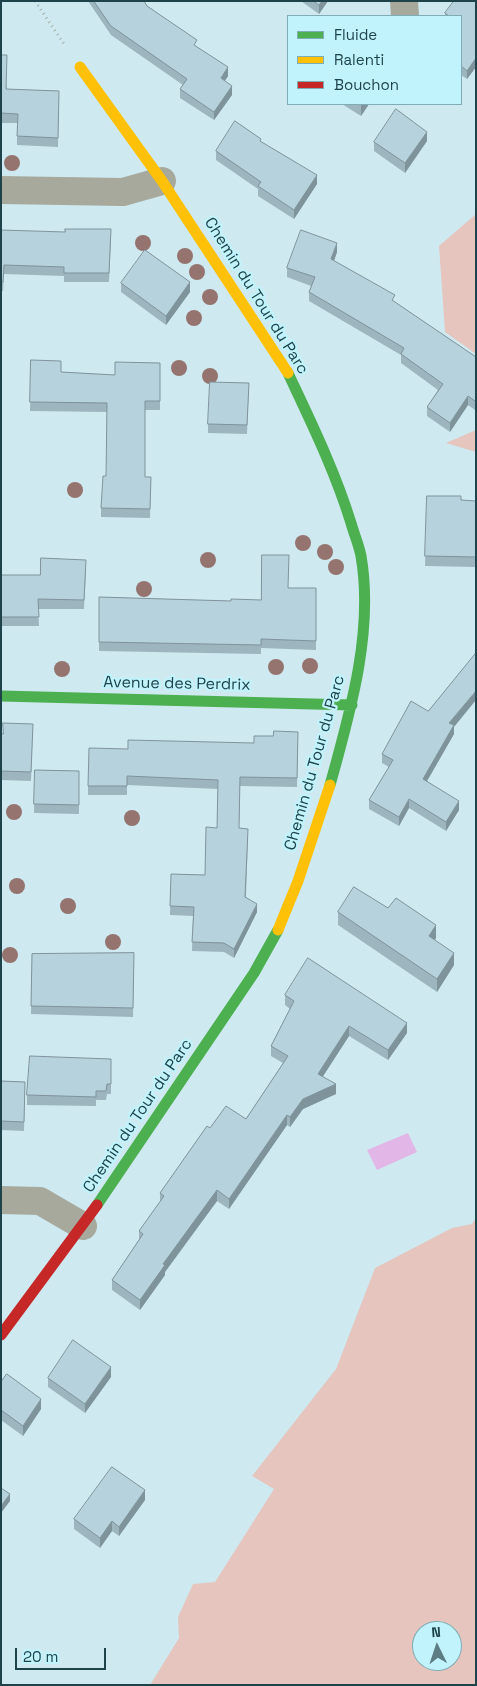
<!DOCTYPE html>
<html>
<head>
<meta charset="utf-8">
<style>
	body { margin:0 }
	#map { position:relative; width:477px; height:1686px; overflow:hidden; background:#ceeaf0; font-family:"Space Grotesk",sans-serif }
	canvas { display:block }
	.frame { position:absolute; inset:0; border:2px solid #1e434a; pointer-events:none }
	.legend { position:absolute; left:287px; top:15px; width:175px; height:90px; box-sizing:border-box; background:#c1f3fd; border:1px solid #80adb5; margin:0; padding:6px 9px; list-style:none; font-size:15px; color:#1e434a }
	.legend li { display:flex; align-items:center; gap:10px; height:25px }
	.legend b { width:25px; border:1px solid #80adb5 }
	.north { position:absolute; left:412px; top:1621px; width:50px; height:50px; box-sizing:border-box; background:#c1f3fd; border:1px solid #80adb5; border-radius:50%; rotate:356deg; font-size:14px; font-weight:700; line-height:20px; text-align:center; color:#1e434a }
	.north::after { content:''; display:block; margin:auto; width:18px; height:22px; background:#5c7d84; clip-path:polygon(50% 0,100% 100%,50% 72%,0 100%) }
	.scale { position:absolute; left:15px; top:1648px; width:91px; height:22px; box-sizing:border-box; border:2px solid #1e434a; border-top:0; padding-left:6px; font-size:15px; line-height:18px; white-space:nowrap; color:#1e434a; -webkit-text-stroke:4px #c1f3fd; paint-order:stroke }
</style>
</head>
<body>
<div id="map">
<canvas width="477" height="1686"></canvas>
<div class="frame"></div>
<ul class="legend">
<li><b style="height:6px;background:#4caf50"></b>Fluide</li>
<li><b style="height:6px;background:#ffc107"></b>Ralenti</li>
<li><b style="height:6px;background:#c62828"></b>Bouchon</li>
</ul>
<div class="north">N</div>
<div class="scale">20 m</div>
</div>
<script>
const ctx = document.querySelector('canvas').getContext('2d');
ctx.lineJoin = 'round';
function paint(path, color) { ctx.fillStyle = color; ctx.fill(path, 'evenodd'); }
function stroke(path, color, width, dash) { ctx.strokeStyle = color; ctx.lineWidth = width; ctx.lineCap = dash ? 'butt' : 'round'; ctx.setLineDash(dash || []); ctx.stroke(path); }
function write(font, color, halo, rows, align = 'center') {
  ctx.font = font + ' "Space Grotesk",sans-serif'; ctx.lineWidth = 4.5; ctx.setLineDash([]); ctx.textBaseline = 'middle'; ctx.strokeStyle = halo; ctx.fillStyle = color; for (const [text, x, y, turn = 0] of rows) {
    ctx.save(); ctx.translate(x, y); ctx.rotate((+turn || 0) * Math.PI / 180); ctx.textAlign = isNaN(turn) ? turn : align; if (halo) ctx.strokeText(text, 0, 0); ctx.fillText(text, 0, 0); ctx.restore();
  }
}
paint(new Path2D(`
	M476,214V354L445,332L439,246Z
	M476,430V452L446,443Z
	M476,1218V1685H150L179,1638L178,1617L193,1584L215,1582L274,1489L252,1476L336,1369L375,1268L452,1228L472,1224ZM422,1631H452V1661H422Z`), '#e6c5bf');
paint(new Path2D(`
	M408,1133L417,1152L377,1170L367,1150Z`), '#e2b6e6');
stroke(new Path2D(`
	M35,1L64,44`), '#a5afa9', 3, [1, 4]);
stroke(new Path2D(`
	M404,1L405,16
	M1,190L123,192L162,181
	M1,1200L40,1201L83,1226`), '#a7a99d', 28);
stroke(new Path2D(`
	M288,373C311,422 335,471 351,523C354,534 359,545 361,556C374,631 350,713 330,785
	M1,696L352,705
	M97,1205L254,973L278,930`), '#4caf50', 11);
stroke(new Path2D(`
	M80,67L162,181L288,373
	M278,930L298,881L330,785`), '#ffc107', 11);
stroke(new Path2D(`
	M1,1335L97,1205`), '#c62828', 11);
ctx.fillStyle = '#95736f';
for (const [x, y] of [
	[12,163],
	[143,243],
	[185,256],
	[197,272],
	[210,297],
	[194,318],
	[179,368],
	[210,376],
	[75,490],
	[303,543],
	[325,552],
	[208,560],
	[336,567],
	[144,589],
	[310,666],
	[276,667],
	[62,669],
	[14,812],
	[132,818],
	[17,886],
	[68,906],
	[113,942],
	[10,955]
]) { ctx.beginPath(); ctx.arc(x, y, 8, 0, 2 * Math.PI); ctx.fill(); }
paint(new Path2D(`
	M88,1H144L147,6L197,47L228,76L225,81L232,95L214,120L180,98V89L183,85L111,35Z
	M301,1H328L319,14Z
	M476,1V67L467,79L461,75V16H445V13Z
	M1,55L7,89L59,91L58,147L17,145V123H1Z
	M342,104H369L361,116Z
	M427,141L405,173L374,151V142Z
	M261,142L317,184L294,219L258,196V189L216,160V151Z
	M1,230L111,238L109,282H64V276L4,274L3,291H1Z
	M337,252L334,261L476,357L475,410L468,405L450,432L427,416V407L438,390L401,363V355L309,301V292L311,286L287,277V268Z
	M121,283L190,292L166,325L121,292Z
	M31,360L61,372L115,375L160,363V410H145V477H151L150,518L101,517V508L106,476L107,412L30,411Z
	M249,383L247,434L208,433V424Z
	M427,496L461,500L476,501V567L425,566Z
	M86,570L84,609H38L39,626H1V575H40Z
	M288,588H316V650L261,648V654L99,651V597L231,601L261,600Z
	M33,724L31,781L1,780V734Z
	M454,727V734L427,781L459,810L446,831L409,808L399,826L369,809V800L389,767L382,763V754Z
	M298,741L297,787L240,786L239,828L248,837L246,897L257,912L234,958L224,952L192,951L193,916L170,915L171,874L205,875L217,828L218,789L127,785V795H88V786L128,749Z
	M35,770L79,771V814L34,813Z
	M388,908L436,938L435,940L454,965L437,992L338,925V912Z
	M134,953L133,1017L31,1014L32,954Z
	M285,995L407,1033L388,1060L349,1036L323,1076L336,1094L303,1109L290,1127L287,1125L229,1209L217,1201L165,1272V1275L140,1310L112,1290V1280L139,1240V1231L160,1202V1193L210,1128L246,1119L283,1063L271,1056V1046L290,1009L285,1005Z
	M111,1059V1094H107L106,1100H96V1106L27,1105V1095Z
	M1,1081L25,1082L24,1131L1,1130Z
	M111,1377L85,1413L48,1387V1378Z
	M1,1382L41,1409L23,1436L1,1420Z
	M145,1500L119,1536L112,1531L100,1548L74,1529V1519Z`), '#9db5be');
paint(new Path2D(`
	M322,1H328L319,14V5Z
	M476,58V67L467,79V71Z
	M228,67V76L221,86V78Z
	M232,86V95L214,120V112Z
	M362,104H369L361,116V106Z
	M427,132V141L405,173V163Z
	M317,175V184L294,219V210Z
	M337,243V252L331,269V259Z
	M190,282V292L166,325V316Z
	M468,396V405L450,432V423Z
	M476,691V700L454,727V734L423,788V779L449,723Z
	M409,799V808L399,826V817Z
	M459,801V810L446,831V822Z
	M257,904V912L234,958V949Z
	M436,925V938L429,948V936Z
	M454,953V965L437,992V979Z
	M407,1023V1033L388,1060V1050Z
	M349,1026V1036L318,1084V1074Z
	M336,1084V1094L303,1109L290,1127V1117L303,1099Z
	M287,1115V1125L229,1209V1199Z
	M217,1190V1201L165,1272V1275L140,1310V1300L163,1264Z
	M111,1367V1377L85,1413V1404Z
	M41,1399V1409L23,1436V1426Z
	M145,1490V1500L119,1536V1527Z
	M10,1494V1501L1,1513V1506Z
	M112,1521V1531L100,1548V1538Z`), '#7f939b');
const building = new Path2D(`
	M94,1H144L147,6L197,40L194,45L228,67L221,78L232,86L214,112L180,89L187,79L111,26Z
	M314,1H322L319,5Z
	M454,1H476V58L467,71L461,66V16H449L445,13Z
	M1,55H7L6,89L59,91L58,138L17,136L18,114L1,113Z
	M396,109L427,132L405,163L374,142Z
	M235,121L261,139L260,141L317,175L294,210L258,186L261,182L216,151Z
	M65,229H111L109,273H64V267L4,265L3,282H1V230L65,232Z
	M301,230L337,243L331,259L395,295L392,300L476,357V400L475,401L468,396L450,423L427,407L443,384L401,354L404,348L309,292L315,277L287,268Z
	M145,250L190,282L166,316L121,283Z
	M31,360L61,361V372L115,375V362L160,363V401H145V477H151L150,509L101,508L103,476H106L107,403L30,402Z
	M210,382L249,383L247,425L208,424Z
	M427,496H461V500L476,501V557L425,556Z
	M262,555H289L288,588H316V641L261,639V645L99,642V597L231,601V599L261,600Z
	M41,558L86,560L84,600L38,599L39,617H1V575H40Z
	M476,653V691L449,723L454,725L423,779L459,801L446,822L409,799L399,817L369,800L393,760L382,754L411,701L428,711Z
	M3,723L33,724L31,772L1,771V734H3Z
	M274,731L298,732L297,778L240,777L239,828L248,829L245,897L257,904L234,949L224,943L192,942L194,907L170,906L171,874L205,875L206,827L217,828L218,780L127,776V786H88L89,748L128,749V740L254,743V736H273Z
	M35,770L79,771V805L34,804Z
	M354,887L388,908L396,898L436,925L429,936L454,953L437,979L338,912Z
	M134,953L133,1008L31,1006L32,954Z
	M308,958L407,1023L388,1050L349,1026L318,1074L336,1084L303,1099L290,1117L287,1115L229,1199L217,1190L163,1264L165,1265L140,1300L112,1280L143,1234L139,1231L164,1196L160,1193L207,1126L210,1128L226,1106L246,1119L288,1056L271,1046L294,1001L285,995Z
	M30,1056L111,1059V1084H107L106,1091H96V1097L27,1095Z
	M1,1081L25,1082L24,1122L1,1121Z
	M73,1340L111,1367L85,1404L48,1378Z
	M7,1374L41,1399L23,1426L1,1410V1382Z
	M112,1467L145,1490L119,1527L112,1521L100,1538L74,1519Z
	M1,1488L10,1494L1,1506Z`);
paint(building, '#b6d2dd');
stroke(building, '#7f939b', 1);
write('16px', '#1e434a', '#c1f3fd', [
	["Chemin du Tour du Parc",256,296,58],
	["Avenue des Perdrix",177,684,1],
	["Chemin du Tour du Parc",315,763,-74],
	["Chemin du Tour du Parc",138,1116,-56]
]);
</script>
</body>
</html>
